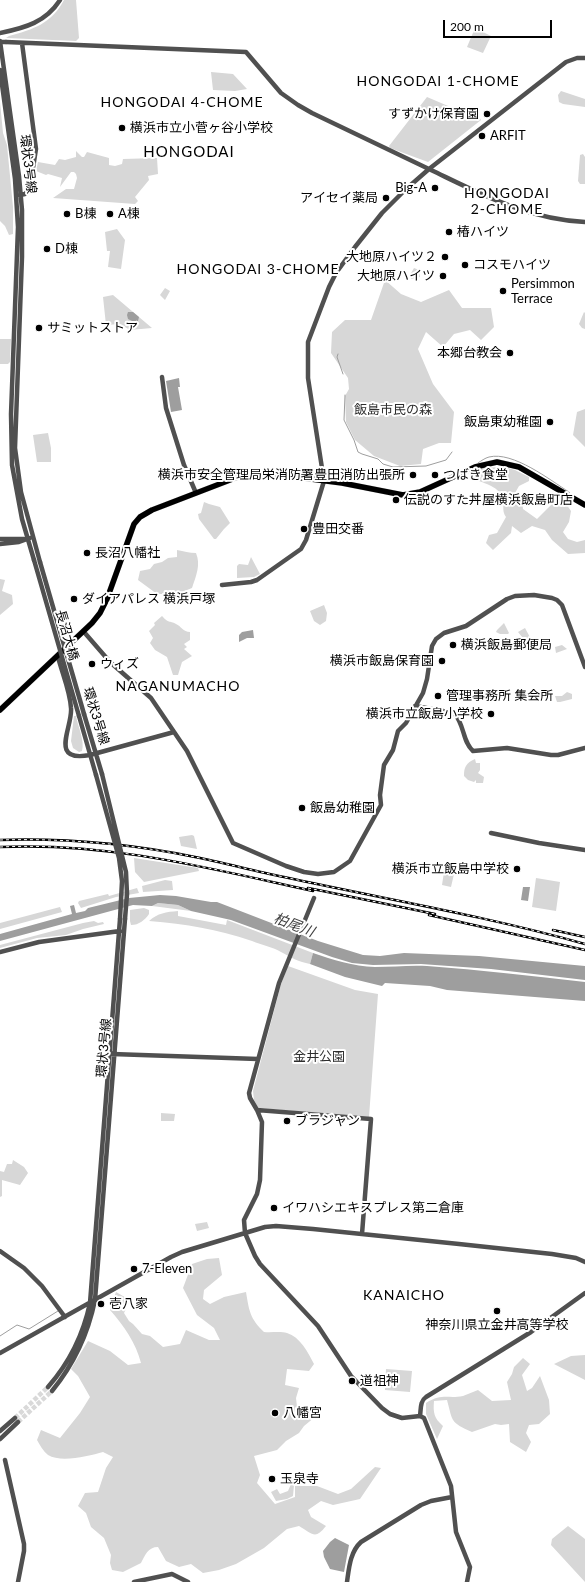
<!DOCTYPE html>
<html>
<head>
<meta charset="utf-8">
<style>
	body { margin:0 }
	#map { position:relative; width:585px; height:1582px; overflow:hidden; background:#fff; font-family:Lato,sans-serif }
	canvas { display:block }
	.scale { position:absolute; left:443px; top:20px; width:109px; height:18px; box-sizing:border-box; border:2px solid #000; border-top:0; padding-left:5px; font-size:12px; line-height:14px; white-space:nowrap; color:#000; -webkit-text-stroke:3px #fff; paint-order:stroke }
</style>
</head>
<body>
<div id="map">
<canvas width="585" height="1582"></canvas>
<div class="scale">200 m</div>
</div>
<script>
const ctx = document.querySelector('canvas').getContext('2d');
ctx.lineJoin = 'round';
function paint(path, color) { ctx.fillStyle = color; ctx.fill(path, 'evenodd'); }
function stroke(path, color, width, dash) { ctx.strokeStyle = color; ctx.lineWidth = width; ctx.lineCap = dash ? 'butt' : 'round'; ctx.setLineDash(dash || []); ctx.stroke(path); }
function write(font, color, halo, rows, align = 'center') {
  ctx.font = font + ' Lato,"Noto Sans JP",sans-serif'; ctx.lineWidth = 4; ctx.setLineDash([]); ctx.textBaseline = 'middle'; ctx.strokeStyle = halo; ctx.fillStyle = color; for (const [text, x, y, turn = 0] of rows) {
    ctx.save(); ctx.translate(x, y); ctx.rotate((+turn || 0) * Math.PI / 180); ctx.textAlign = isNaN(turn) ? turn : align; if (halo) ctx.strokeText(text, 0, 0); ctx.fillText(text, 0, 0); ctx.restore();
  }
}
paint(new Path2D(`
	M64,0H76L79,38L76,41L6,38L9,36C34,29 51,24 64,0Z
	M475,28L491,36L483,53L467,47Z
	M211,72L233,74L247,89L235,91L213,90Z
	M561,91L585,99V107L563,104L559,102L558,95Z
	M427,97L474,117L478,115L481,120L428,162L390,148L389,146Z
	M0,102L3,133L7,145L13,207V234L9,235L5,226L0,221Z
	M76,151L82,157H84L87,152L109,158V165L115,166L122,164L123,159L157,158L158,174L148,176L149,180L135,197L138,201L135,204L53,198L66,189H74L77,178L76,174L74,172H71L60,187L62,178L48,174L46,175L36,171L38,162L55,165L59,159L65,160L76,157Z
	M583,154L585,157V184H580L578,181L580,155Z
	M117,229L125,240L121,269L108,267L110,251H107L105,232Z
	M414,268L419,270L420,277L411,279L410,275Z
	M385,280L401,294L421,302L449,290L462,308H491L494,327L481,340L470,330L454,334L443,347L426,332L418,349L433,384L454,412L451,443H439L423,449L421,464L400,466L374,456L355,440L346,422L345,396L349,389L348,378L331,353L332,332L345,320H371Z
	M165,288L170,291L165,300L160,295Z
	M113,295L152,328L130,330L120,324L106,325L103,297Z
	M584,312L585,313V329L582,328L579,324Z
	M0,339H11L10,362L8,364H0Z
	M585,409V447L573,435L577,412Z
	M48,433L51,448V462H37L33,435Z
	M504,467L515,470L529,477V481L519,486L515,493L522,500L523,509L537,519L554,502L564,501L571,511L569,522L563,532L568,539L577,542L585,540V553L568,554L552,540L545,530L532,526L521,533L512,526L511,533L493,550L486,543L489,535L497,533L506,517C502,511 504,508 503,501C502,488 487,484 476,480V476L478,468Z
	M204,502L209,504L220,507L230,523L224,529L216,539H214L199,519L198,514L201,513Z
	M177,550C184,551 189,553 196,553C201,565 196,576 192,588L177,594H157L138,580L140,571L150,569L154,564L162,562L168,558L177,557Z
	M251,557L260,574L254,577L237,578V566L239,564L248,565Z
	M0,579L5,580L2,591L12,595L13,604L0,615Z
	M324,605L327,613L326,621L320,625L314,621L310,611Z
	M162,616C169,624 169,620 176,624C181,626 183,632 190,632V640L184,644L187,647L184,649L192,656L182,662L178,675H173L167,657L155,650L150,643L153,638L149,631L155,625L154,623Z
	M504,623L509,633L508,634H500L496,632L497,630Z
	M525,628L532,641L522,637L518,632Z
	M562,645L567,649L556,653L555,647Z
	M567,692L572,694V699L560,702H557L555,696H562Z
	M74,716H76C78,727 85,741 82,751L79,752L73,748L71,741Z
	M475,759L476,763H480V770L478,773L484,777L483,783H476V780L474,782L468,780L464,776C464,767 466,763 475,759Z
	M192,835L194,836L197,849L181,846L179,837Z
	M134,858L198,868L199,871L144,882L135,872Z
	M444,872L454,874L451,887L442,885Z
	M536,878L560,882L556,911L532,907Z
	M165,880L172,881L173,890L143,892L142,886Z
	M137,888L139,893L116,897L81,908L78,903L79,901L108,894L109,896Z
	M158,903L178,905L191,911L152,906Z
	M60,907L62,912L0,929V923Z
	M144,908L149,910V914C145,920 139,925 131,925L130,921V910Z
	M178,911V916L226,925L227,920L313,953L310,964C299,962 290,957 281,952C273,947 262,945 252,941C216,929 187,924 149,921C158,913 166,912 178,911Z
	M94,921L98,923L103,922L104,924L83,929L66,935L37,938L0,948V945L83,923Z
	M288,966L355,990L378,994L369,1117L258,1108L254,1100L253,1091L281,984Z
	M161,1113L175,1114L174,1121H161Z
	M13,1160L24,1167L28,1173L20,1185L2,1180V1196L0,1197V1171L4,1172L7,1164H12Z
	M207,1222L209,1228L197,1231L195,1224Z
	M219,1258L222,1275L204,1290L203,1299L210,1304L224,1297L246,1292C249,1310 250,1319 264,1332C271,1333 280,1331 287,1333C300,1337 308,1352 314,1364L309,1371L287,1369L285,1385L299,1388L296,1398L297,1407L315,1417L304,1426L299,1433L286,1441L277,1450L254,1456L260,1475L257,1483L275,1504L295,1497V1486H317L338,1494L351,1489L375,1467L381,1468L360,1499L333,1505L321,1501L308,1510L311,1517L326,1526C315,1540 313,1534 299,1526L287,1529L264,1548L236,1564L219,1570L203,1573L191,1564L179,1567L166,1561L158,1547C148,1547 145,1555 141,1563L123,1572L112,1570L110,1563L111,1555L104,1538L91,1527L86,1513L78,1506L85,1493L98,1492L106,1468L113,1457L103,1452C89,1456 61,1463 48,1455C43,1451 40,1445 37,1440L41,1430L60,1438L80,1413L90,1397L78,1376L71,1369L88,1341L110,1351L128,1365L141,1363C136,1343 124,1326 110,1310L116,1292L130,1300L124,1313L129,1321L133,1324L142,1334L150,1336L163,1347L180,1344L186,1330L209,1340H220L214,1328L197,1315L183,1288L192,1264L207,1259Z
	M585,1355V1380L554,1364L571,1356Z
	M523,1358L530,1364L522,1375L527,1391L532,1388L540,1376L549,1400L550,1414L539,1424L529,1425L526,1433L531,1442L526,1452L510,1442L509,1424L501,1425L495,1424L472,1432C450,1422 453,1422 447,1400L434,1401C433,1413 434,1418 443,1426L437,1439L426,1414V1403C442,1393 448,1399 463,1396C468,1394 473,1392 478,1390L492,1401L511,1400L507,1382L512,1374L514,1367Z
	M386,1369L412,1371L410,1392L385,1390Z
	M291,1484L294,1485L293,1496L287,1499L276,1501L271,1492L277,1489L280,1494L288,1491Z
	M568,1526L585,1539V1582L551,1545L552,1539Z`), '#d7d7d7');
paint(new Path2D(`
	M128,312H133L139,317L138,321L134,322L128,319L127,315Z
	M179,378L180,387H178L182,410L171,412L166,381Z
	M253,630L254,638H247L239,642V635L242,632Z
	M523,887H530L528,901L521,900Z
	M160,895L176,896L211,902H217L318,941L363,955L380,956L404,953L479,956L585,966V980L491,969L421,964L373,965L352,963L332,957L231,920L191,911L178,905L158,903L152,906L133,905L0,941V934L72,914L70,906L74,905L76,913L85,911L88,908L129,898Z
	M313,953C333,960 353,966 375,967C392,967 410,965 427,966C480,970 532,976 585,982V1001L447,990L430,986L385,983L382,986L345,977L310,964Z
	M335,1538L349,1545L344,1572L330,1569L324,1557L323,1551L330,1542Z`), '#9e9e9e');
stroke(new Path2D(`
	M338,354L337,357L343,374
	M345,395L344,420L354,440L358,452L362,454L378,459L383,464L393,467L426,466L446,460L452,452
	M478,463C481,461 485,458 489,457C513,451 550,480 569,492
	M0,1336L17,1325L29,1329L58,1311`), '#9e9e9e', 1);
stroke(new Path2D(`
	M15,1418L48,1387
	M18,1422L52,1391`), '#d9d9d9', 4.5, [4.5, 2]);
const major = new Path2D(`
	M0,710L92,623L100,613L107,599L134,524L140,517L152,510L243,475L303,478L342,483L403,495L420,492L475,467L497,462L519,467L585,505`);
stroke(major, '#dbdbdb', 6);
stroke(new Path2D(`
	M0,33C25,28 46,22 60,0
	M0,41L19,176L22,210V257L15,448L21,492L40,562
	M6,42L246,52L281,93L298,105L312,113C352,132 391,151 431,170C481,194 527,219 585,222
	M0,70L15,179L18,227L11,414L12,465L22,519L34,560
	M20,195L25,194L33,183V168L36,149L22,43
	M162,377L166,408L184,465L196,493
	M0,539H24
	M0,544L19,542L30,538
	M222,585L251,582L257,580L301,549L306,540L324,481L308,378V342L329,287L336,273L355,247L382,213L405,190L429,169L566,62L577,58H585
	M84,632L110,662L151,698L187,751L233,843L286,866L304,872L318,874L334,872L350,861L381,805L380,795L384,765L393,750L398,731L406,723L423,693L427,679L432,646L436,639L444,633L466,626L507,599L515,596L534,595L552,598L557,600L562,605L585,667
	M58,657C62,673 70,691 71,708C73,727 48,763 90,755L174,732
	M415,706L454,713C465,725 462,741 473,751L507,748L551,755H558L585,748
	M84,714L102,774
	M79,716L96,775
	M491,833L539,843L585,850
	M314,898L279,983L249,1093L250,1098L257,1110L371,1119L362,1234
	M0,952L39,942L120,931
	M112,1054L258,1059
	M257,1110L262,1122L260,1180L257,1194L244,1220L245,1233L255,1256L260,1264L318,1326L351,1376L382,1408L390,1414L402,1418L420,1416L424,1418L451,1486L456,1532L470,1567L467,1582
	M0,1251L24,1268L42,1286L65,1317
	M0,1353L171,1257L182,1252L265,1227L276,1226L313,1229L459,1244L552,1254L576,1258L585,1262
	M48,1387C70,1362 83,1336 90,1303L120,919
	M52,1391C74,1364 88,1334 95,1300L125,919
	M420,1416C421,1409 420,1401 426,1397L531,1332L585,1293
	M0,1431L15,1418
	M0,1439L18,1422
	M5,1460L24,1544V1551L18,1582
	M134,1582L172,1574L188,1582
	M347,1582C349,1568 350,1552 361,1542L421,1505L431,1501L452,1497`), '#505050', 4.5);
stroke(major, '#000', 5.5);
const rail = new Path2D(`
	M0,840C65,838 131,844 195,857C225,863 254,871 284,877C385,899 486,916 585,944
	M0,847C109,842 208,868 313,891
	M308,888L435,914
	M429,915L585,950
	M553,930L585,937`);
stroke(rail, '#000', 2.5);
stroke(rail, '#fff', 1, [3]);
stroke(new Path2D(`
	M0,42H6
	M34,560L79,716
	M40,562L84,714
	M102,774L126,872L127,894L125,919
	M96,775L119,858L122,881L120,919`), '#505050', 4.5);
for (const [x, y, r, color] of [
	[487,114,4,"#000"],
	[122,128,4,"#000"],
	[482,136,4,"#000"],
	[435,188,4,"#000"],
	[386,198,4,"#000"],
	[67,214,4,"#000"],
	[110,214,4,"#000"],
	[449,232,4,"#000"],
	[47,249,4,"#000"],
	[445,257,4,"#000"],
	[465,265,4,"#000"],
	[443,276,4,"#000"],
	[503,291,4,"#000"],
	[39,328,4,"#000"],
	[510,353,4,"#000"],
	[550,422,4,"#000"],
	[413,475,4,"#000"],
	[435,475,4,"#000"],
	[396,500,4,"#000"],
	[304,529,4,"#000"],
	[87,553,4,"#000"],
	[74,599,4,"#000"],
	[453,645,4,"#000"],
	[442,661,4,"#000"],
	[92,664,4,"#000"],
	[438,696,4,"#000"],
	[491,714,4,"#000"],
	[302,808,4,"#000"],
	[517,869,4,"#000"],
	[287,1121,4,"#000"],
	[274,1208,4,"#000"],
	[134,1269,4,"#000"],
	[101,1304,4,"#000"],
	[497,1311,4,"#000"],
	[352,1381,4,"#000"],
	[275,1413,4,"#000"],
	[272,1479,4,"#000"]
]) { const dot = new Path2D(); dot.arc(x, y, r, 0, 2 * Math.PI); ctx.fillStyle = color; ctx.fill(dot); stroke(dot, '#fff', 1.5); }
write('13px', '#000', '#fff', [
	["すずかけ保育園",479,114,"right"],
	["横浜市立小菅ヶ谷小学校",130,128],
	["ARFIT",490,136],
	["Big-A",427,188,"right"],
	["アイセイ薬局",378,198,"right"],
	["B棟",75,214],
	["A棟",118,214],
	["椿ハイツ",457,232],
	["D棟",55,249],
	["大地原ハイツ２",437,257,"right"],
	["コスモハイツ",473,265],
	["大地原ハイツ",435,276,"right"],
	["Persimmon",511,284],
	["Terrace",511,299],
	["サミットストア",47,328],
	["本郷台教会",502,353,"right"],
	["飯島東幼稚園",542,422,"right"],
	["横浜市安全管理局栄消防署豊田消防出張所",405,475,"right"],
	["つばき食堂",443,475],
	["伝説のすた丼屋横浜飯島町店",404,500],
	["豊田交番",312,529],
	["長沼八幡社",95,553],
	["ダイアパレス 横浜戸塚",82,599],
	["横浜飯島郵便局",461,645],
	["横浜市飯島保育園",434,661,"right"],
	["ウィズ",100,664],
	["管理事務所 集会所",446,696],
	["横浜市立飯島小学校",483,714,"right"],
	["飯島幼稚園",310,808],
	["横浜市立飯島中学校",509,869,"right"],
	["ブラジャン",295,1121],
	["イワハシエキスプレス第二倉庫",282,1208],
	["7-Eleven",142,1269],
	["壱八家",109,1304],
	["神奈川県立金井高等学校",497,1325,"center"],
	["道祖神",360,1381],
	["八幡宮",283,1413],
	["玉泉寺",280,1479]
], 'left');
write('13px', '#000', '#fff', [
	["環状3号線",28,164,83],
	["長沼大橋",67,635,74],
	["環状3号線",96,716,73],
	["環状3号線",104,1048,-85]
]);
write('13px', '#2e2e2e', '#fff', [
	["飯島市民の森",393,410],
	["金井公園",319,1057]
]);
ctx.letterSpacing = '1px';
write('14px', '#000', '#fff', [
	["HONGODAI 1-CHOME",438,81],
	["HONGODAI 4-CHOME",182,102],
	["HONGODAI",507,193],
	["2-CHOME",507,209],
	["HONGODAI 3-CHOME",258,269],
	["NAGANUMACHO",178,686],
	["KANAICHO",404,1295]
]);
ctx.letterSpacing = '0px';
write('italic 14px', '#3f3f3f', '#fff', [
	["柏尾川",294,925,21]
]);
ctx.letterSpacing = '1px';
write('15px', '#000', '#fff', [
	["HONGODAI",189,152]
]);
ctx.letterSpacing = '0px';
</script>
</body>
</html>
